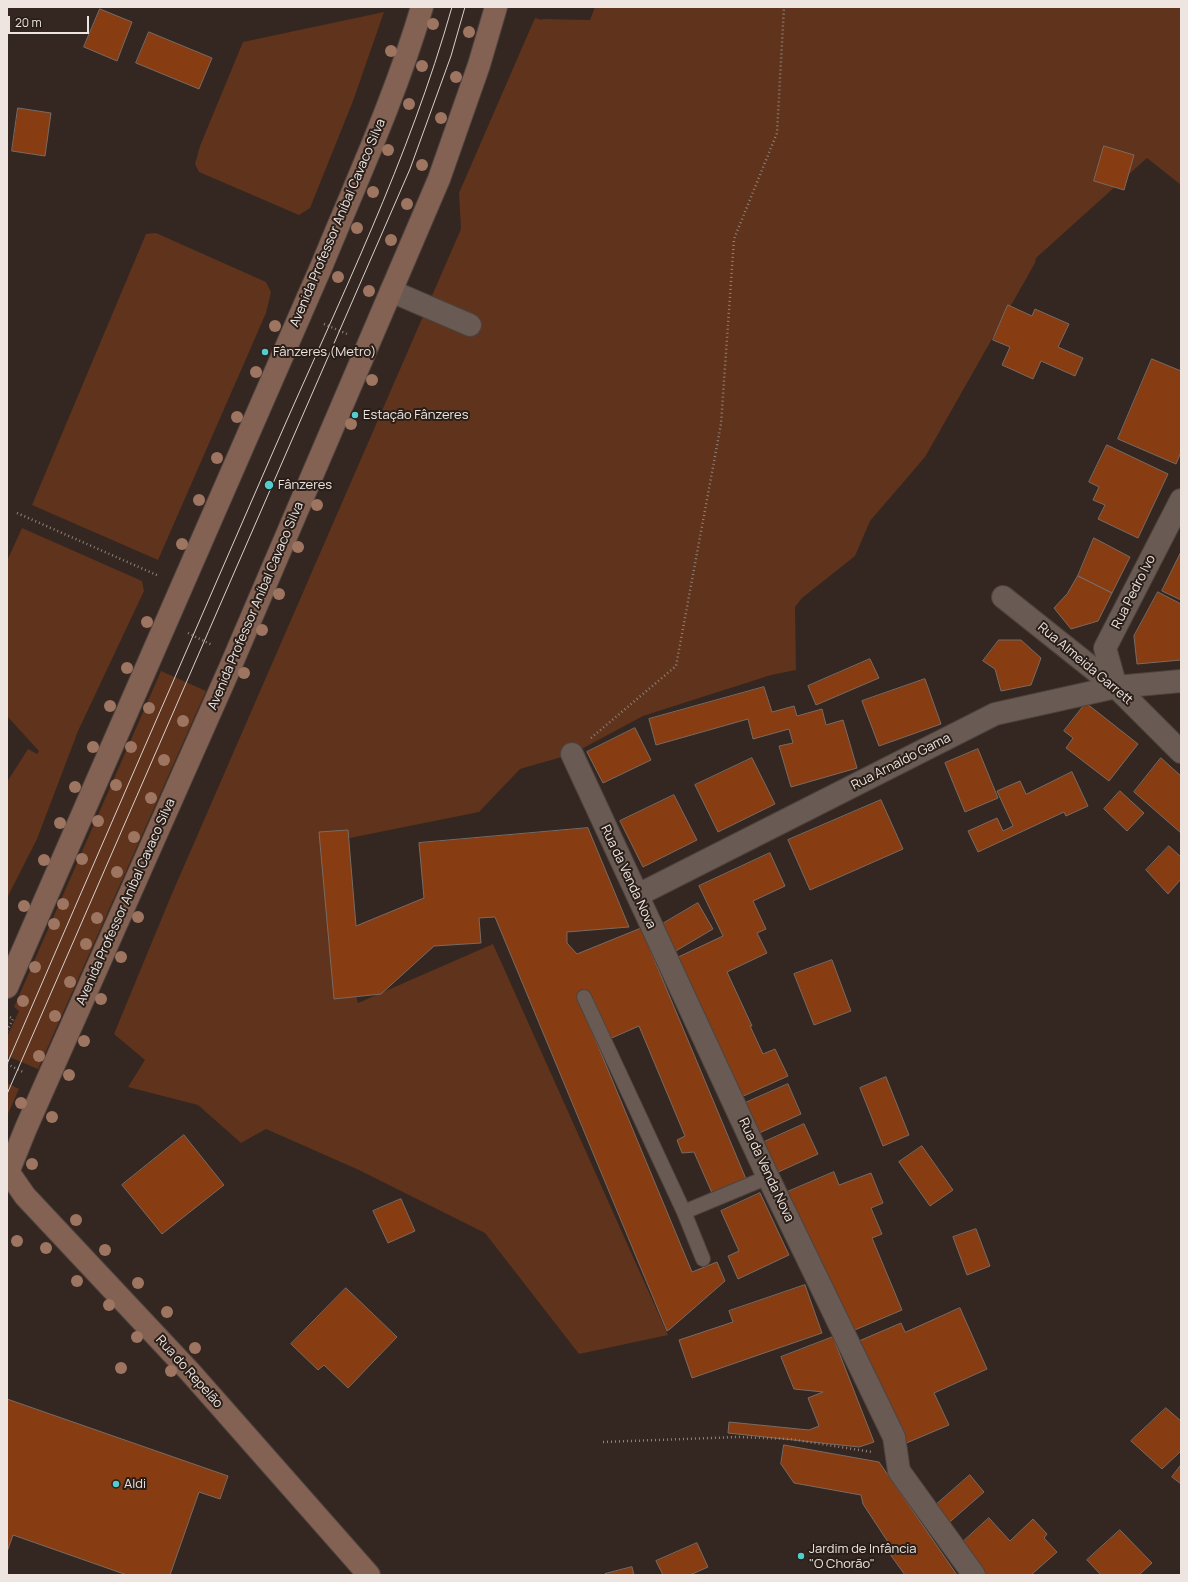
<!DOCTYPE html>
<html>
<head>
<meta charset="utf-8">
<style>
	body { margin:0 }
	#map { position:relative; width:1188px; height:1582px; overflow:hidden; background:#342721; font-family:Manrope,sans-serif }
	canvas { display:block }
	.frame { position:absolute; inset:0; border:8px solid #eee5e1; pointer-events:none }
	.scale { position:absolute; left:8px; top:16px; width:81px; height:18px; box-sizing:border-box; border:2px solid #eee5e1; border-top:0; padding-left:5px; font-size:12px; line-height:14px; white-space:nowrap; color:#eee5e1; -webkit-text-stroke:3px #2a1e18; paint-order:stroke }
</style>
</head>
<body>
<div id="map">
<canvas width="1188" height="1582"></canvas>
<div class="frame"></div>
<div class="scale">20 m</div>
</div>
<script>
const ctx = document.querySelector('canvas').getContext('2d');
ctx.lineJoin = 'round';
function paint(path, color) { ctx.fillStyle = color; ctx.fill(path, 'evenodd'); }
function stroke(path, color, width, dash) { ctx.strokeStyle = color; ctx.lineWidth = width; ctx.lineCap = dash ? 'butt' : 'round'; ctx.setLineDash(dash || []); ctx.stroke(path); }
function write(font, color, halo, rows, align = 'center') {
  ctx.font = font + ' Manrope,sans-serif'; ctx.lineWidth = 4; ctx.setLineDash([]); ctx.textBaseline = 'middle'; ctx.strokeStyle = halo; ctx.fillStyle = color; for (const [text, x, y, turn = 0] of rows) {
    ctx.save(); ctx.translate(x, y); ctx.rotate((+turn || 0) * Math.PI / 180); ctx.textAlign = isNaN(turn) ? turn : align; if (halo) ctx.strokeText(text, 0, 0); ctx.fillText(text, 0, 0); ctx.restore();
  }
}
paint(new Path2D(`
	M595,7H1181V185L1147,158L1036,258L1035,263L925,457L870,521L855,556L802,598L795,607L796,670L771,675L643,716L572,754L520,769L479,812L320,844L358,1003L493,944L668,1335L579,1354L485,1233L359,1170L266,1129L241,1143L198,1105L128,1087L145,1060L114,1034L171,896L461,229L459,193L535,18L542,20L543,19L590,20Z
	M384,12L353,101L310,208L299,215L199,172L195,164L200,146L243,42Z
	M156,233L266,282L271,292L266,313L158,560L32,505L146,234Z
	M22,528L142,581L144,591L78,731L37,839L7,898V782L28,749L37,754L39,751L7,716V561Z
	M161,671L206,691L38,1069L7,1056V1037L19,1011L14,1007Z
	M7,1083L19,1089L7,1116Z`), '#5f331c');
const building = new Path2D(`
	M100,9L132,22L117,61L84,47Z
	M149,32L212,58L199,89L136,63Z
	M18,108L51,113L45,156L12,151Z
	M1104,146L1134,155L1124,190L1094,181Z
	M1008,305L1032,316L1035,309L1069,324L1058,347L1083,358L1075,376L1041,361L1033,379L1002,365L1010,347L993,340Z
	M1152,359L1181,371V452L1176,464L1118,439Z
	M1107,445L1168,474L1138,538L1098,519L1105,505L1093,500L1099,487L1089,482Z
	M1094,538L1130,557L1112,593L1078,576Z
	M1181,552V600L1162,591Z
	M1078,576L1112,593L1098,621L1071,629L1054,608L1067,594Z
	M1158,592L1181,604V660L1137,664L1134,636Z
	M999,640H1021L1041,658L1031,685L1001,691L995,669L983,661Z
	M870,659L879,678L816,705L808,686Z
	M925,679L941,724L879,746L862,701Z
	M764,687L772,712L794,706L797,716L822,709L826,725L843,720L857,768L791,787L779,746L793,743L789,729L753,739L748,719L656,745L649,719Z
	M1086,703L1138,744L1109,781L1066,748L1073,738L1064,731Z
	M635,728L651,760L603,783L587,752Z
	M978,749L998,798L965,812L945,763Z
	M752,758L775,804L718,832L695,785Z
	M1161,758L1181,776V833L1134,792Z
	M1072,772L1088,806L1066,816L1064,812L978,852L968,831L997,818L1003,831L1013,826L997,791L1020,781L1026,794Z
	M1120,791L1144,813L1127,831L1104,809Z
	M674,795L697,840L643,867L620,821Z
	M881,800L903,849L810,890L788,840Z
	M588,828L629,927L567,932V943L577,954L641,928L746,1179L712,1193L694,1152L682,1153L677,1140L685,1136L639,1026L607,1040L586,1017L692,1272L717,1262L725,1281L670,1329L667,1331L495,917L479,918L481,943L434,946L381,994L334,999L319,832L348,830L356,926L424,898L419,843Z
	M1169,846L1181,857V879L1168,894L1146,870Z
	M770,853L785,886L753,901L766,929L757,933L767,953L727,972L752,1026H750L763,1054L775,1049L788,1076L739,1098L674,959L723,936L699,886Z
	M698,903L713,929L674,952L659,926Z
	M832,960L851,1011L814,1025L794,974Z
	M886,1077L909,1135L883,1146L860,1088Z
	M788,1084L801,1114L757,1134L743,1104Z
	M804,1124L818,1154L776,1173L762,1143Z
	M184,1135L224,1185L162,1234L122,1185Z
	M922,1146L953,1190L930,1206L899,1162Z
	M834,1172L839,1185L871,1173L883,1203L871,1208L882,1234L872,1238L902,1310L850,1332L785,1193Z
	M760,1193L789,1255L738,1279L728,1256L739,1251L721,1211Z
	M401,1199L415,1231L388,1243L373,1211Z
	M976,1229L990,1266L967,1275L953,1237Z
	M805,1285L822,1333L692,1378L679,1340L733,1322L729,1311Z
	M346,1288L397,1337L348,1388L324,1365L318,1370L291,1344Z
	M960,1308L987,1369L934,1393L949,1425L904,1444L859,1341L901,1323L905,1332Z
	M833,1337L874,1442L859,1447L728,1433L729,1422L809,1430L819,1426L808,1398L823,1392L794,1389L781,1357Z
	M7,1399L228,1476L220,1499L199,1492L170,1575H127L13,1535L7,1552Z
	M1166,1408L1181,1421V1451L1162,1469L1131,1441Z
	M784,1445L879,1462L957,1575H905L887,1550L888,1542L863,1504L861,1495L794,1483L781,1464Z
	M1181,1465V1484L1172,1477Z
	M970,1475L984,1492L944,1527L929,1511Z
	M989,1518L1010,1541L1033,1519L1047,1534L1044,1538L1057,1552L1031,1575H976L954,1550Z
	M1120,1530L1152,1563L1139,1575H1101L1087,1560Z
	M697,1543L708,1567L690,1575H663L656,1561Z
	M632,1567L634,1575H605V1574Z`);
paint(building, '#873d11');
stroke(building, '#796a63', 1);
const lane = new Path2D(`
	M584,997L684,1212L703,1259
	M684,1212L768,1177`);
const street = new Path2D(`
	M391,291L470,325
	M1003,597L1116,687L1181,752
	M1116,687L1105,648L1181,500
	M572,754L768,1177L894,1437L899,1471L974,1575
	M638,895L995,714L1116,687L1181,681`);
const secondary = new Path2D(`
	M7,987L322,265C357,180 396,95 422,7
	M7,1170L25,1196L191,1373L369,1575
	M7,1175L26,1128L229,670L439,179L479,65L496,7`);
stroke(lane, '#4e433e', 16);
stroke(street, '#4e433e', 24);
stroke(secondary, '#4e433e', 24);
stroke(new Path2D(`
	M324,324L347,334
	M17,513L159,576
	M188,633L212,645
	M591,738L676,666L721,424L734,239L777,133L784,7
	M7,1031L13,1019L8,1016
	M7,1064L23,1072
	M603,1442L738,1437L790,1439L872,1452`), '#8e837e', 2.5, [1, 3]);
stroke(lane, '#695a54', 14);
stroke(street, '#695a54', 22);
stroke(secondary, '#836253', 22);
stroke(new Path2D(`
	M7,1064C96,858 186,652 276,445C339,301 409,159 452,7
	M7,1094L410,169L451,56L465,7`), '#d9cfcb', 1);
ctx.fillStyle = '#9e7561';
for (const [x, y] of [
	[433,24],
	[469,32],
	[391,51],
	[422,66],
	[456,77],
	[409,104],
	[441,118],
	[388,150],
	[422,165],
	[373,192],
	[407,204],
	[357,228],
	[391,240],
	[338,277],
	[369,291],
	[275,326],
	[256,372],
	[372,380],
	[237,417],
	[351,424],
	[217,458],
	[199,500],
	[317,505],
	[182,544],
	[298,547],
	[279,594],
	[147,622],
	[262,630],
	[127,668],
	[244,673],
	[110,706],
	[149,708],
	[183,721],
	[93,747],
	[131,747],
	[164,760],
	[116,785],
	[75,787],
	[151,798],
	[98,821],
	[60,823],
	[134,837],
	[82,859],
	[44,860],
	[117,872],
	[63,904],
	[24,906],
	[138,917],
	[97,918],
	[54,924],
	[86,944],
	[121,957],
	[35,967],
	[70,982],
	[101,999],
	[23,1001],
	[55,1016],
	[84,1041],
	[39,1056],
	[69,1075],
	[21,1103],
	[52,1117],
	[32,1164],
	[76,1220],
	[17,1241],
	[46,1248],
	[105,1250],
	[77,1281],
	[138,1283],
	[109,1305],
	[167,1312],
	[137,1337],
	[195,1348],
	[121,1368],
	[171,1371]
]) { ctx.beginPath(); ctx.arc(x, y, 6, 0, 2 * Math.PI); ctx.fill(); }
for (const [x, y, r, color] of [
	[265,352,4,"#52cdcf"],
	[355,415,4,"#52cdcf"],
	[269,485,5,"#52cdcf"],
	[116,1484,4,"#52cdcf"],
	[801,1556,4,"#52cdcf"]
]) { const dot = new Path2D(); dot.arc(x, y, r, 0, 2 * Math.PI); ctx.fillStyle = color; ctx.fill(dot); stroke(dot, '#2a1e18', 1.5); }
write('13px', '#eee5e1', '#2a1e18', [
	["Avenida Professor Aníbal Cavaco Silva",338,223,-67],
	["Rua Pedro Ivo",1134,592,-63],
	["Avenida Professor Aníbal Cavaco Silva",256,606,-67],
	["Rua Almeida Garrett",1085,664,40],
	["Rua Arnaldo Gama",901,762,-27],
	["Rua da Venda Nova",628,877,65],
	["Avenida Professor Aníbal Cavaco Silva",126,902,-66],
	["Rua da Venda Nova",766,1170,65],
	["Rua do Repelão",189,1372,48]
]);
write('13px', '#eee5e1', '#2a1e18', [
	["Fânzeres (Metro)",273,352],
	["Estação Fânzeres",363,415],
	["Fânzeres",278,485],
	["Aldi",124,1484],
	["Jardim de Infância",809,1549],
	["\"O Chorão\"",809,1564]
], 'left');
</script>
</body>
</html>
